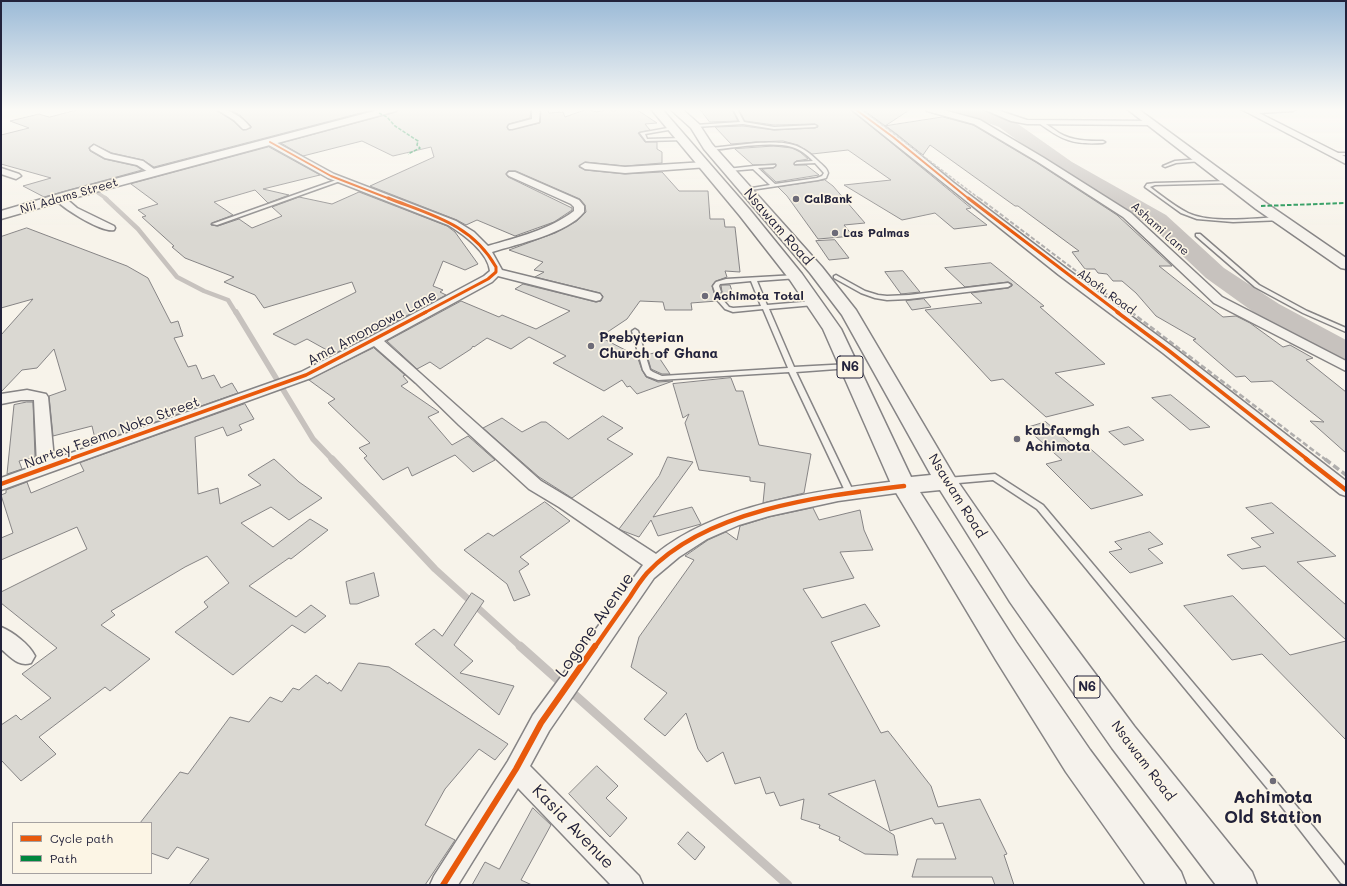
<!DOCTYPE html>
<html>
<head>
<meta charset="utf-8">
<style>
	body { margin:0 }
	#map { position:relative; width:1347px; height:886px; overflow:hidden; background:#f7f3ea; font-family:Mali,sans-serif }
	canvas { display:block }
	.frame { position:absolute; inset:0; border:2px solid #22223b; pointer-events:none }
	.legend { position:absolute; left:12px; top:822px; width:140px; height:52px; box-sizing:border-box; background:#fcf5e5; border:1px solid #a5a1a1; margin:0; padding:5px 7px; list-style:none; font-size:12px; color:#22223b }
	.legend li { display:flex; align-items:center; gap:8px; height:20px }
	.legend b { width:20px; border:1px solid #a5a1a1 }
</style>
</head>
<body>
<div id="map">
<canvas width="1347" height="886"></canvas>
<div class="frame"></div>
<ul class="legend">
<li><b style="height:5px;background:#e8590c"></b>Cycle path</li>
<li><b style="height:5px;background:#00873e"></b>Path</li>
</ul>
</div>
<script>
const ctx = document.querySelector('canvas').getContext('2d');
ctx.lineJoin = 'round';
function stroke(path, color, width, dash) { ctx.strokeStyle = color; ctx.lineWidth = width; ctx.lineCap = dash ? 'butt' : 'round'; ctx.setLineDash(dash || []); ctx.stroke(path); }
function paint(path, color) { ctx.fillStyle = color; ctx.fill(path, 'evenodd'); }
function write(font, color, halo, rows, align = 'center') {
  ctx.font = font + ' Mali,sans-serif'; ctx.lineWidth = 3.5; ctx.setLineDash([]); ctx.textBaseline = 'middle'; ctx.strokeStyle = halo; ctx.fillStyle = color; for (const [text, x, y, turn = 0] of rows) {
    ctx.save(); ctx.translate(x, y); ctx.rotate((+turn || 0) * Math.PI / 180); ctx.textAlign = isNaN(turn) ? turn : align; if (halo) ctx.strokeText(text, 0, 0); ctx.fillText(text, 0, 0); ctx.restore();
  }
}
stroke(new Path2D(`
	M98,193L107,199`), '#c7c2be', 3.5);
stroke(new Path2D(`
	M105,198L138,229L177,277L204,291L228,300L236,313`), '#c7c2be', 4.5);
stroke(new Path2D(`
	M236,312L313,439L333,460`), '#c7c2be', 5.5);
stroke(new Path2D(`
	M332,459L435,569L521,647`), '#c7c2be', 7);
stroke(new Path2D(`
	M520,646L788,885`), '#c7c2be', 9);
paint(new Path2D(`
	M946,109H983L1011,119L1072,162L1166,215L1224,268L1279,304L1346,340V361L1335,358L1259,316L1206,278L1150,225L1058,170L999,127L974,118L949,113Z`), '#c7c2be');
const building = new Path2D(`
	M81,109H215L233,121L243,130L251,128V126L240,115L227,109H376L154,167L143,160L112,153L93,144L89,148L90,151L104,159L136,166L142,170L44,197L23,186L51,178L1,164V135L29,128L10,121L39,114L49,117Z
	M399,109H531L530,118L509,124L507,128L509,130L540,123L541,109L548,110L549,113L563,112L565,117L587,109L597,112L609,109L613,111L621,109H636L657,123L645,124L650,130L638,133L645,142H657V149L662,152V163L625,166L585,162L579,167L585,170L625,174L662,172L679,191H708L710,219H724L725,227H735L740,272L725,271L727,277L716,281L712,286L714,293L719,295L722,292L721,285H730L735,300L726,301L723,298H719L717,301L691,303L692,310H665L663,302L640,301L627,319L600,337L637,356L642,370L646,377L658,382L673,381L637,394L630,386L627,387L622,380L604,391L553,363L566,356L529,337L511,349L487,338L474,347L473,346L471,349L440,369L430,362L417,369L387,341L461,301L499,317L502,315L536,329L570,311L515,289L523,284L596,302L601,301L603,296L600,293L535,277L544,272L534,270L543,262L509,250L555,233L577,221L586,212L585,205L580,199L516,171H508L506,174L508,177L572,208V210L554,222L515,236L477,220L466,225L457,220L370,186L434,157L431,147L393,156L362,141L303,156L281,143L396,112Z
	M700,109H732L738,121L710,122Z
	M739,109H850L971,208L966,209L987,225L954,229L935,213L902,220L844,185L891,180L848,150L812,154L798,145L783,141L756,142L731,144L715,127L743,126L774,130L815,128L818,127L815,124L774,125L745,121Z
	M863,109H911L885,126Z
	M943,117L973,125L1037,163L1117,215L1172,266H1159L1223,317L1236,316L1250,323L1283,347L1290,345L1313,358L1306,360L1346,392V453L1310,421L1324,422L1272,381L1251,382L1245,376L1236,377L1193,340L1196,339L1156,316L1136,293L1122,281H1113L1107,274L1098,273L1095,269H1085L1072,252L1079,251L1018,206H1015L930,145L923,155L886,126Z
	M774,146L792,148L800,152L808,159L796,161L794,163V165H806L819,175L776,182L762,169L774,168L776,166V164L753,165L735,149Z
	M269,147L320,175L263,189L289,195L268,203L255,190L214,202L233,215L212,223L211,225L218,226L239,219L252,228L282,216L272,207L299,197L332,204L359,192L447,226L455,232L478,264L465,270L443,261L433,286L443,290L440,292L446,295L334,354L307,339L295,345L273,334L356,292L352,282L264,308L255,295L224,282L234,277L185,258L172,247L174,246L142,217L146,216L138,210L158,204L131,184Z
	M825,180L833,186L865,223L844,225L853,236L818,239L787,196L778,187Z
	M27,228L127,266L148,278L171,323L178,321L183,336L174,338L188,367L196,365L202,379L214,375L221,388L232,383L238,393L96,443L92,426L53,436L49,396L66,390L54,349L37,368L22,370L1,392V335L33,299L1,308V237Z
	M835,240L849,258L829,260L816,241Z
	M991,263L1044,306L1040,307L1105,364L1055,373L1094,405L1046,417L1003,379L991,381L925,310L982,303L971,293L1008,288L1012,286V284L1008,282L965,287L945,268Z
	M903,271L920,292L901,294L885,272Z
	M924,299L931,307L912,310L906,301Z
	M374,348L405,375L403,376L408,382L401,386L439,412L428,417L452,445L468,436L495,460L473,472L455,455L412,476L408,467L383,480L364,458L367,456L359,448L370,443L328,403L335,399L309,380Z
	M656,353L670,374H662L651,369L647,355Z
	M731,378L736,391H743L759,445L811,454L804,493L763,503L765,483L750,481V477L699,470L685,423L689,414L683,418L673,384Z
	M1171,395L1210,427L1190,430L1152,398Z
	M27,402H33L35,457L19,461L22,469L7,474L14,405Z
	M245,404L254,419L239,425L242,430L227,436L223,427L195,437L198,494L218,488L220,504L261,485L248,475L274,459L299,482L322,498L289,520L271,507L241,523L273,547L310,519L328,530L291,559L289,558L249,586L296,617L311,605L326,616L305,633L292,625L233,675L175,632L208,607L204,602L229,583L207,556L185,567L111,611L115,615L101,625L150,659L110,691L105,687L39,737L56,754L21,781L1,760V725L16,715L21,720L51,698L22,674L57,648L1,603V592L87,549L77,527L1,560V538L13,533L1,495L6,493V490L27,482L31,493L84,471L80,463Z
	M603,416L623,428L607,439L633,454L572,498L539,477L483,428L502,418L522,432L541,422H546L568,439Z
	M1046,422L1074,446L1085,444L1143,495L1091,509L1046,464L1062,460L1026,428Z
	M1129,427L1144,440L1124,445L1109,432Z
	M668,457L693,462L653,517L692,507L701,524L658,536L651,520L639,537L623,531L619,529L659,476Z
	M545,502L570,521L520,557L529,564L519,571L530,595L514,601L507,584L464,550L488,533L493,536Z
	M1272,503L1336,556L1297,562L1346,605V640L1265,566L1242,569L1227,555L1261,547L1251,538L1274,533L1246,508Z
	M813,508L819,520L860,510L864,530L873,550L840,552L854,578L803,589L822,618L865,604L880,626L831,642L881,733L888,731L931,786L938,807L980,799L1007,854L1004,855L1014,885H995L992,877H912L917,859H956L943,823L935,824L932,818L890,831L875,780L828,794L894,835L898,855L865,854L839,840L840,837L819,828L820,825L801,819L804,799L780,806L774,792L766,794L760,777L735,784L723,752L707,762L698,749L686,713L665,736L644,719L667,693L631,667L639,637L694,560L685,556L708,540L726,532L737,540L740,526L769,517Z
	M1150,532L1163,544L1148,549L1163,563L1130,573L1109,552L1122,549L1115,542Z
	M374,573L379,596L357,604H350L346,582Z
	M472,593L484,601L454,645L473,661L460,673L514,686L499,715L415,644L434,629L442,636Z
	M1233,596L1290,655L1346,641V740L1262,654L1232,660L1184,606Z
	M359,663L389,667L508,744L495,760L479,749L445,789L425,825L455,840L425,885H189L209,859L177,847L168,859L151,853V823H140L180,772L188,774L230,717L249,722L270,697L282,702L293,688L299,690L316,675L328,684L329,682L341,691Z
	M597,766L618,786L606,798L627,818L610,837L569,794Z
	M533,808L551,825L521,880L532,885H472L485,862L499,869Z
	M688,832L705,847L695,860L678,844Z`);
paint(building, '#dad8d2');
stroke(building, '#868485', 1);
const service = new Path2D(`
	M733,109H737L744,122L774,127L815,125L817,126L815,127L774,129L743,124L695,127L693,126L695,125L740,122Z
	M1040,121C1047,124 1053,129 1059,133C1073,141 1087,141 1103,141L1105,142L1103,143C1073,145 1062,140 1039,123Z
	M673,127L675,128L674,129L645,134L647,139L682,138H684V140L646,141L640,133Z
	M756,143C784,142 798,141 818,161C822,165 827,168 828,173L826,178L818,180L744,191V190L746,189L770,185L753,169L729,171L727,170V169L754,166L775,165V166L773,167L758,168L775,184L817,178L822,176L824,173L815,163L795,164V163L797,162L813,161C807,155 800,149 792,147C771,141 733,148 711,150L709,149L711,148Z
	M1333,153H1346V155H1331V153Z
	M1200,159L1202,160V161L1176,163L1165,167L1163,166L1175,161Z
	M339,179L343,180L217,225L212,224Z
	M1229,181H1231V183L1155,185L1150,187C1162,196 1174,206 1188,213C1211,224 1256,218 1281,217L1284,219L1283,220L1233,222L1197,219L1181,213L1145,187L1147,184L1155,183Z
	M1196,234H1200L1259,285L1307,311L1346,328V332L1303,313L1255,287L1196,236Z
	M796,275L798,276V278L757,281L767,305L814,301L817,303L814,305L769,309L794,367L850,364L854,366L850,368L796,372L854,493L853,495H847L846,493L789,372L658,380L647,376L643,370L632,331L635,329L638,331L650,370L653,372L662,376L788,368L763,309L733,312L725,309L718,301L719,300H723L729,307L733,308L761,306L751,281L720,284L719,286L721,292L718,294L715,292L713,286L716,282L726,279Z
	M836,275L865,291L878,295L887,296L909,295L1008,283L1011,285L1008,287L909,299L887,300L875,298L861,293L834,278V276Z
	M995,474L1043,505L1280,786L1346,867V885L1341,883L1272,794L1037,509L993,480L947,484L943,481L947,478Z`);
const minor = new Path2D(`
	M216,109C230,109 241,116 250,127L246,129H243L234,120Z
	M532,109H540L539,122L512,129H509L508,127L509,125L532,119Z
	M851,109H860L896,135L954,183L1067,269L1173,347L1346,481V496L1340,494L1163,353L1059,275Z
	M926,109H940L980,120L1044,158L1131,213L1222,297L1346,361V371L1214,303L1123,217L1038,162L974,124L927,111Z
	M983,109H994L1027,120L1150,121L1154,123L1150,125L1027,124L1011,121Z
	M1241,109H1297L1293,111L1259,113L1346,157V164Z
	M270,139L334,174L456,221L474,232L488,246C518,237 549,230 574,211V207L571,204L509,176L507,174L509,172H515L579,200L584,206V212C568,233 518,244 492,252L502,270L600,294L602,297L600,300L596,301L498,276L492,282L384,341L541,481L571,499L656,554C719,502 825,490 904,480L910,482L913,486L910,490L904,492L838,501L769,516L739,525L707,539L679,557L654,578L549,731L530,766L639,876L643,885H611L518,788L458,885H430L434,876L508,761L533,715L643,565L559,507L529,489L459,425L416,383L374,346L311,378L1,490V478L37,465L34,400H21L1,404V394L27,390L46,394L48,397L54,459L301,372L370,337L484,276L490,271C488,252 463,234 448,225L328,178L267,144L266,142L267,140Z
	M94,145L111,154L143,161L158,172L153,175L137,165L105,158L91,150L90,148Z
	M705,162L710,165L708,167L625,173L585,169L580,166L585,163L625,167Z
	M1,168L19,174L21,176L16,179L1,174Z
	M59,195L63,196L77,208L114,226L115,228L114,230C102,233 62,208 54,198Z
	M1,627C13,632 29,644 35,656L31,663C18,667 11,657 1,649Z`);
const tertiary = new Path2D(`
	M382,109H398L396,111L77,197L1,219V211L69,191Z
	M1127,109H1138L1266,203L1346,258V269L1341,268L1256,209Z`);
const trunk = new Path2D(`
	M651,109H662L750,210L802,274L841,329L911,477L931,475L842,315L810,273L704,149L691,128L670,109H682L699,124L712,144L822,267L856,310L954,476L1030,586L1134,726L1252,872L1257,885H1216L1112,748L1010,602L940,490L920,492L1016,642L1090,750L1181,872L1186,885H1146L1066,772L996,660L892,486L823,329L790,280L740,216Z`);
stroke(service, '#868485', 3);
stroke(minor, '#868485', 3);
stroke(tertiary, '#868485', 3);
stroke(trunk, '#868485', 3);
paint(service, '#f5f2ec');
paint(minor, '#f5f2ec');
paint(tertiary, '#f5f2ec');
paint(trunk, '#f5f2ec');
stroke(new Path2D(`
	M861,109L980,199`), '#b0aead', 1.5, [3.5, 1.5]);
stroke(new Path2D(`
	M979,198L1132,313`), '#b0aead', 2, [4.5, 2]);
stroke(new Path2D(`
	M1131,312L1326,460`), '#b0aead', 2.5, [5.5, 2.5]);
stroke(new Path2D(`
	M1325,459L1346,475`), '#b0aead', 3.5, [7, 3.5]);
stroke(new Path2D(`
	M379,113L387,117L395,126L418,141L417,145L420,148L408,154`), '#00873e', 1.5, [3.5, 1.5]);
stroke(new Path2D(`
	M1261,206L1346,203`), '#00873e', 2, [4.5, 2]);
stroke(new Path2D(`
	M855,109L893,137L969,199
	M270,142L331,176L390,199`), '#e8590c', 2);
stroke(new Path2D(`
	M388,198C431,215 472,224 496,267V272L488,279L424,313
	M968,198L1119,313`), '#e8590c', 3);
stroke(new Path2D(`
	M1117,312L1168,350L1308,460
	M67,460L306,375L426,312`), '#e8590c', 3.5);
stroke(new Path2D(`
	M1306,459L1346,490
	M1,484L70,459
	M595,647C606,631 618,614 630,597C635,589 641,580 647,573C707,509 822,496 904,486`), '#e8590c', 4.5);
stroke(new Path2D(`
	M443,885L516,769L541,723L595,646`), '#e8590c', 6);
const sky = ctx.createLinearGradient(0, 0, 0, 233);
sky.addColorStop(0, '#9bbad7');
sky.addColorStop(0.47, '#fbfaf6');
sky.addColorStop(1, '#fbfaf600');
ctx.fillStyle = sky;
ctx.fillRect(0, 0, 1347, 233);
for (const [x, y, r, color] of [
	[796,199,4,"#6d6b78"],
	[835,233,4,"#6d6b78"],
	[705,296,4,"#6d6b78"],
	[591,346,4,"#6d6b78"],
	[1017,439,4,"#6d6b78"],
	[1273,781,4,"#6d6b78"]
]) { const dot = new Path2D(); dot.arc(x, y, r, 0, 2 * Math.PI); ctx.fillStyle = color; ctx.fill(dot); stroke(dot, '#fcf5e5', 1.5); }
write('12px', '#22223b', '#fcf5e5', [
	["Nii Adams Street",69,196,-16],
	["Ashami Lane",1160,229,42],
	["Abofu Road",1106,292,36]
]);
write('bold 12px', '#22223b', '#fcf5e5', [
	["CalBank",804,199],
	["Las Palmas",843,233],
	["Achimota Total",713,296]
], 'left');
for (const [x, y, w] of [
	[850,367,26],
	[1087,687,26]
]) { const box = new Path2D(); box.roundRect(x - w / 2, y - 11, w, 22, 3); ctx.fillStyle = '#fcf5e5'; ctx.fill(box); stroke(box, '#22223b', 1); }
write('bold 13px', '#22223b', null, [
	["N6",850,367],
	["N6",1087,687]
]);
write('14px', '#22223b', '#fcf5e5', [
	["Nsawam Road",778,227,49],
	["Ama Amonoowa Lane",372,328,-28],
	["Nartey Feemo Noko Street",112,433,-20],
	["Nsawam Road",957,496,58],
	["Nsawam Road",1143,761,53]
]);
write('bold 14px', '#22223b', '#fcf5e5', [
	["Prebyterian",599,338],
	["Church of Ghana",599,354],
	["kabfarmgh",1025,431],
	["Achimota",1025,447]
], 'left');
write('17px', '#22223b', '#fcf5e5', [
	["Logone Avenue",595,625,-55],
	["Kasia Avenue",573,827,46]
]);
write('bold 17px', '#22223b', '#fcf5e5', [
	["Achimota",1273,798],
	["Old Station",1273,818]
]);
</script>
</body>
</html>
